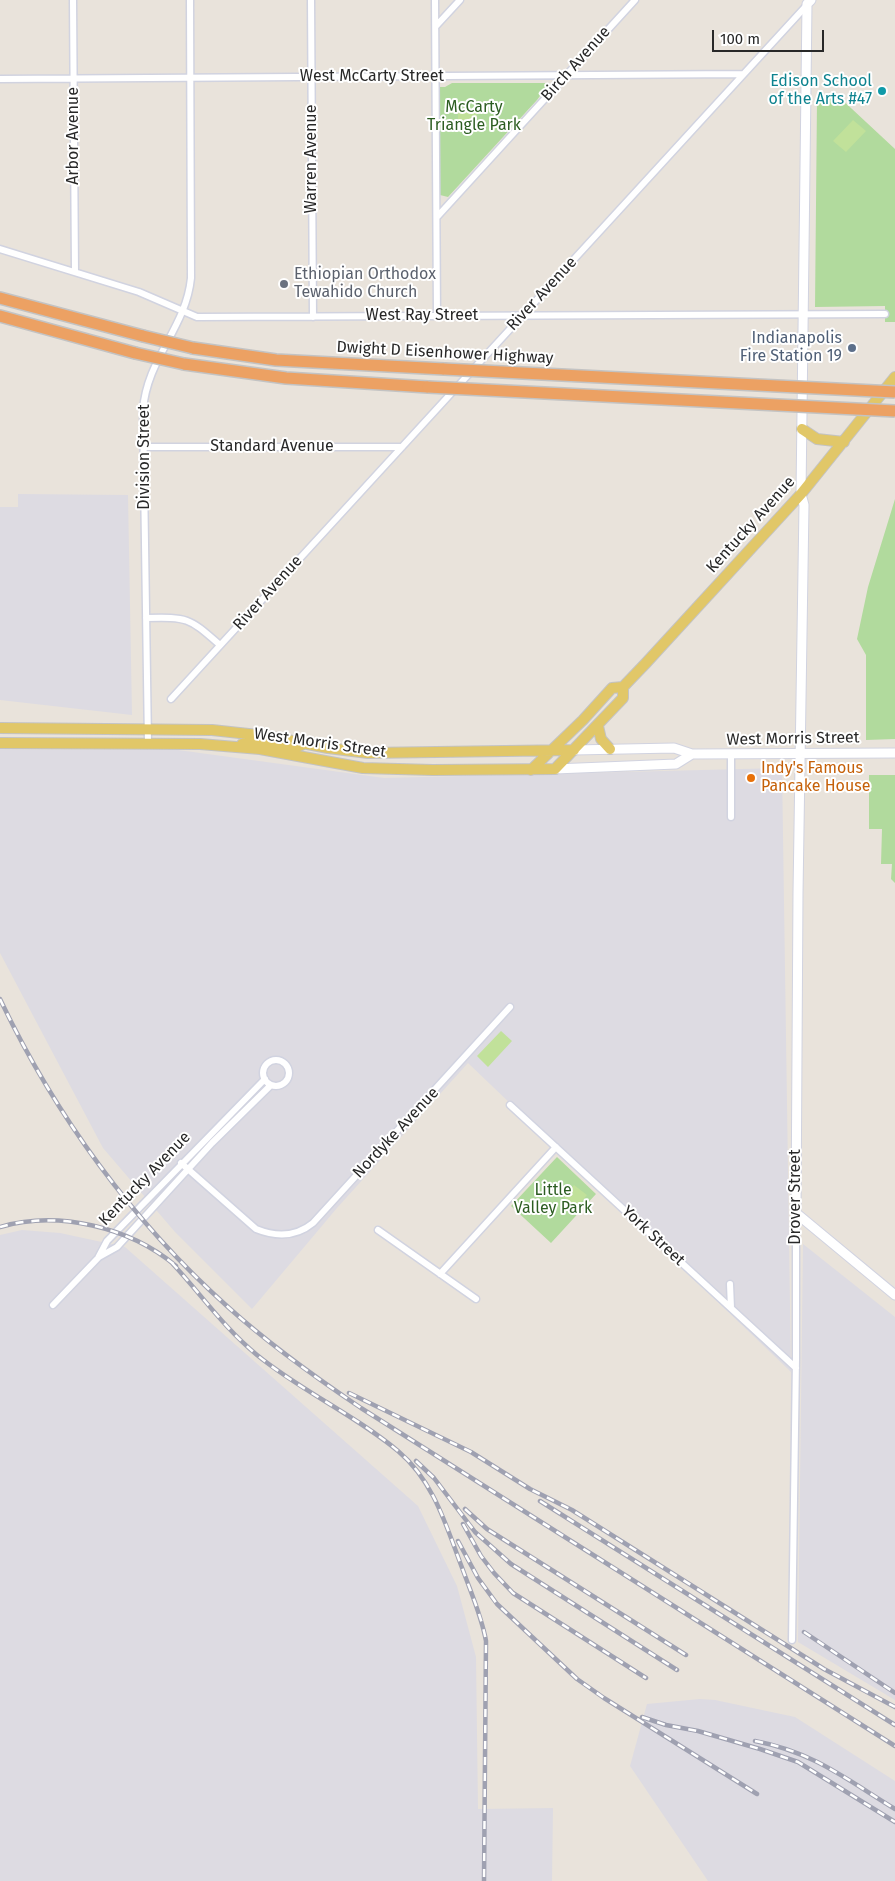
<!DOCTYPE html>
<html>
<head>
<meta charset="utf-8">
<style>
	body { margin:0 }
	#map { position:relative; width:895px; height:1881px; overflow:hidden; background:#e9e3db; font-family:"Fira Sans",sans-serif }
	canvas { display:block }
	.scale { position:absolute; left:712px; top:30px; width:112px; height:22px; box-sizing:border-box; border:2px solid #282828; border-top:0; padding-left:6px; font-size:15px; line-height:18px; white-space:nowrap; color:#282828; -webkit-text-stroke:4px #fff; paint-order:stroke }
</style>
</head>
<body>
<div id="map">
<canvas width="895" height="1881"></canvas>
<div class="scale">100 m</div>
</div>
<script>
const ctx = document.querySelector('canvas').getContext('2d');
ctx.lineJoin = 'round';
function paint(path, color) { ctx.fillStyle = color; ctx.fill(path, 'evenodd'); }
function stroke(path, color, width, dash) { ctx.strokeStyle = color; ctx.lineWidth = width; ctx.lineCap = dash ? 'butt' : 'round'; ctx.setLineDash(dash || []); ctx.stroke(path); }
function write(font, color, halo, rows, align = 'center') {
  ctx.font = font + ' "Fira Sans",sans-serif'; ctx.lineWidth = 4; ctx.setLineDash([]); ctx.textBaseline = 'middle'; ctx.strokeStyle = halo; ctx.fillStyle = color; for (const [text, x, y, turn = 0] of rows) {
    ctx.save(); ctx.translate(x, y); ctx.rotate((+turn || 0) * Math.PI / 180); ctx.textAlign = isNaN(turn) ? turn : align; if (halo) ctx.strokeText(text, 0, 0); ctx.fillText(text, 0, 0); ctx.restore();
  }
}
paint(new Path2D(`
	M18,494L128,495L132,715L0,700V507H18Z
	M0,749L178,750L384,778L782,768L791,1372L468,1063L337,1208L252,1309L175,1232L103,1148L0,953Z
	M22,1230L60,1233L125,1247L418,1506L457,1586L476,1657L478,1809L553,1808L552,1881H0V1235Z
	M803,1244L895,1317V1700L798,1642Z
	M700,1699L715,1700L795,1717L895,1781V1881H708L630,1766L647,1704Z`), '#dddbe2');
paint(new Path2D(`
	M452,83H546L548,85L537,100L448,197L440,195V192L439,87H445Z
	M837,95L895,149V322H885V306L815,307L817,100Z
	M895,499V739L866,740V655L857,639L868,587Z
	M869,775H895V883L891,879L892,864H881L882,829H869Z
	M557,1157L596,1194L551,1243L511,1206Z`), '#b1da9d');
paint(new Path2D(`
	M458,110L477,111V129H458Z
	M853,120L866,131L846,152L833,141Z
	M501,1031L512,1041L488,1067L477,1056Z
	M574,1185L587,1195L576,1208L564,1197Z`), '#c1e19a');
const street = new Path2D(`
	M73,0L75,272
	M311,0L313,317
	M435,0L437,316
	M436,26L460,0
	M0,79L743,74
	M437,217L635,0
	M0,249L139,292L197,317L885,314
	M143,447H402
	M146,618C189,617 189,618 220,645
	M171,699L807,5
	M148,744L143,410C147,358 186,328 191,278L190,0
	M731,817V754
	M263 1073a13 13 0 1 1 26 0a13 13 0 1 1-26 0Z
	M510,1105L796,1368
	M181,1163L256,1229C276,1237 296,1237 313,1223L510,1007
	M378,1230L476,1299
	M99,1257L117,1247L212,1143L271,1085
	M440,1274L556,1147
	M730,1284L731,1308
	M53,1305L98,1258L107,1241L265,1079
	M792,1640L796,1359V1213`);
const secondary = new Path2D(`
	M811,0L807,4L801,494L804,505L798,893L796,1213L895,1295
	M574,750L674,748L692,754L895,753
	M555,769L676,764L692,754`);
const primary = new Path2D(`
	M802,429L817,439L844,442
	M598,726L601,739L610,749
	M0,728L212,730L267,736L328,748L368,753L574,750
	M0,743L200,744L260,749L363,768L433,770L555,769L623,698V687
	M242,744C263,737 287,756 305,743
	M531,770L583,720L612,688L623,687L646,663L801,494L895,377`);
const highway = new Path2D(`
	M0,298L143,336
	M0,316L135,353
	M193,348L276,360L444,369
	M184,364L286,378L428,387`);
stroke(street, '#d1d3e0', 9);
stroke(secondary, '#d1d3e0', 11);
stroke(primary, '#c3c3c3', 12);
stroke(highway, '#c3c3c3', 14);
stroke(street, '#fff', 6);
stroke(secondary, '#fff', 9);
stroke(primary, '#e1c768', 10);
stroke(highway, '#eca163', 11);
const rail = new Path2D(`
	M0,999C55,1115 133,1222 228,1307C270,1345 315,1377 361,1408L895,1746
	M0,1227C58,1210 130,1227 176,1266
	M172,1263C201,1294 223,1327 257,1355C301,1391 355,1415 398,1451C435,1482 447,1529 464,1573C472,1595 482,1618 486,1641L484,1881
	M349,1393L471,1452L530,1489L572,1510L824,1669L895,1707
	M416,1461L434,1478L475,1532L511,1564L677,1670
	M540,1501L895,1725
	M465,1509L487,1529L686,1655
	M463,1524L481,1556L494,1573L513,1593L646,1678
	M458,1541L478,1578L497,1604L577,1679L604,1698L757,1794
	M804,1632L895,1693
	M642,1717L666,1725L698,1731L760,1749L798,1762L895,1822
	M755,1741C813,1752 846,1779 895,1809`);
stroke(rail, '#9fa1b1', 4.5);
stroke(rail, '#fff', 2.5, [8]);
const highwayBridge = new Path2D(`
	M143,336L193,348
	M135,353L184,364
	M444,369L895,392
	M428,387L895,411`);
stroke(highwayBridge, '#c3c3c3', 14, []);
stroke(highwayBridge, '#eca163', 11);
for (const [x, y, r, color] of [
	[882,91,5,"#0f9aa8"],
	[284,284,5,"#6b7280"],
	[852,348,5,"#5c6f8a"],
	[751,778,5,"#e8710a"]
]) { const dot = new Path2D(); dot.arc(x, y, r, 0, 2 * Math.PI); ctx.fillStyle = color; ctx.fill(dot); stroke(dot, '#fff', 2); }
write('16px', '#282828', '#fff', [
	["Birch Avenue",576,64,-48],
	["West McCarty Street",372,77],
	["Arbor Avenue",74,136,-90],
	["Warren Avenue",312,159,-90],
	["River Avenue",542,294,-47],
	["West Ray Street",422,316],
	["Dwight D Eisenhower Highway",445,353,3],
	["Standard Avenue",272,447],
	["Division Street",145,457,-90],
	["Kentucky Avenue",751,525,-48],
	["River Avenue",268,593,-48],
	["West Morris Street",793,739,-1],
	["West Morris Street",320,743,8],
	["Nordyke Avenue",396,1133,-47],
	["Kentucky Avenue",145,1179,-46],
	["Drover Street",796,1197,-90],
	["York Street",653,1236,43]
]);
write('16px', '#0d838f', '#fff', [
	["Edison School",872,82],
	["of the Arts #47",872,100]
], 'right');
write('16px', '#2c5d21', '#fff', [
	["McCarty",474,108],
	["Triangle Park",474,126],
	["Little",553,1191],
	["Valley Park",553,1209]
]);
write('16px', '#5b616d', '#fff', [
	["Ethiopian Orthodox",294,275],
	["Tewahido Church",294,293]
], 'left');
write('16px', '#4e5e75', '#fff', [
	["Indianapolis",842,339],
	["Fire Station 19",842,357]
], 'right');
write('16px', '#c56008', '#fff', [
	["Indy's Famous",761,769],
	["Pancake House",761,787]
], 'left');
</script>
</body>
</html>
